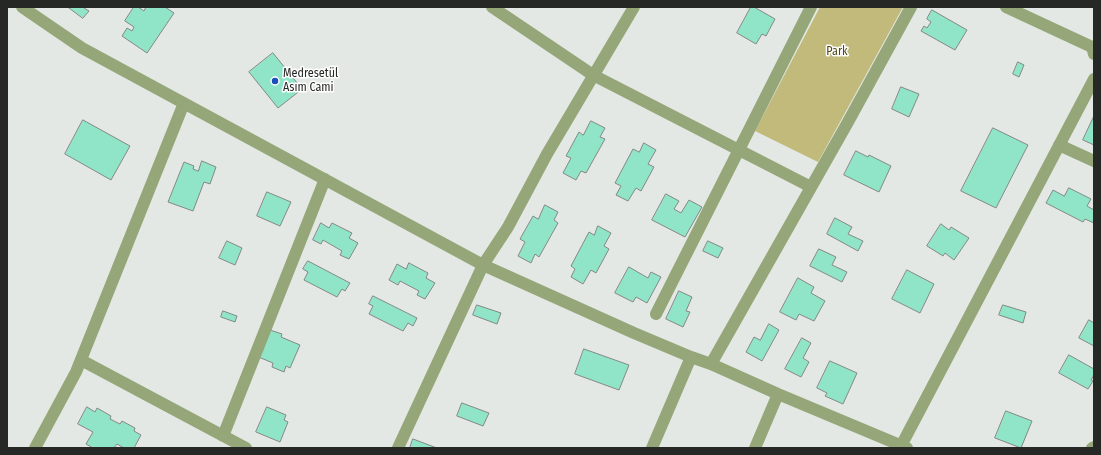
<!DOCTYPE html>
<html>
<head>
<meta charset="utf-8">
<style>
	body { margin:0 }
	#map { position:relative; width:1101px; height:455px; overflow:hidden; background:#e4e8e4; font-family:"Fira Sans Condensed",sans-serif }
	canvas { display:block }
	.frame { position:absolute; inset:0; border:8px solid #262826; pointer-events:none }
</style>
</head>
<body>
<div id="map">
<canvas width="1101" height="455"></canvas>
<div class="frame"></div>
</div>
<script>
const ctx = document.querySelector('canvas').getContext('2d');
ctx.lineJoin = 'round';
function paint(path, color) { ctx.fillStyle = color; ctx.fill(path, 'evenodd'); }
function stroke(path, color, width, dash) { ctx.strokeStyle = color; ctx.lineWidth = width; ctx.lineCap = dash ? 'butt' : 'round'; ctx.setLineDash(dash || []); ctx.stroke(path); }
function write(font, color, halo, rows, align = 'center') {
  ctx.font = font + ' "Fira Sans Condensed",sans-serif'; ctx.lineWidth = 3; ctx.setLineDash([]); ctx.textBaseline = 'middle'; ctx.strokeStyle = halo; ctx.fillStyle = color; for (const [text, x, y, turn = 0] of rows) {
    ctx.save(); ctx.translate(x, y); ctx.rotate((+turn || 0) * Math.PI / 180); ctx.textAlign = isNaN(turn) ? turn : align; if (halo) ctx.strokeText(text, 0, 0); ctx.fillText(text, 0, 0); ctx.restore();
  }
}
paint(new Path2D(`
	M820,7H903L818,162L755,131Z`), '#c1ba7b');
const building = new Path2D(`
	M68,7H85L84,8L89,11L83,18Z
	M134,7H138L144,11L146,7H165L174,13L147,53L122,36L127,28L132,31L134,27L125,21Z
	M751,7H754L775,19L766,36L762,34L756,44L737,33Z
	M932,10L967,30L955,50L921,31L924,26L927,28L931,22L927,19Z
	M273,53L302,89L278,108L249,72Z
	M1018,62L1024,65L1019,77L1013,74Z
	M901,87L919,94L909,117L892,109Z
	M1094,116V145L1083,140Z
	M83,120L130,146L111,180L65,154Z
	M591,121L605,128L600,137L605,139L586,173L581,171L576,180L563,173L571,158L566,156L579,132L583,135Z
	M993,128L1028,145L996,208L961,191Z
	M644,143L656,150L648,164L654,167L641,191L636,188L628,201L616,195L621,186L615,183L633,149L639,152Z
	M856,151L868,157L869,155L891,166L879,192L844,175Z
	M202,161L216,167L210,184L204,182L193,211L168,202L184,162L194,166L193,169L198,171Z
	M1069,188L1091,199L1087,206L1094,210V223L1085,219L1083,222L1046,203L1053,190L1064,196Z
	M267,192L291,202L280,226L257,216Z
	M666,194L679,201L674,209L681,213L689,200L702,207L685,237L652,220Z
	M545,205L558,212L554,220L558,223L539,257L535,254L531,263L518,256L525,242L520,239L533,216L538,219Z
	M835,218L852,227L848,234L863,241L858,251L827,234Z
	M321,223L329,228L332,223L352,233L349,238L358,243L349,259L340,255L342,251L323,240L321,244L313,240Z
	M941,224L949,230L951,227L969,238L954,260L945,253L943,256L927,246Z
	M598,226L611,233L604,246L609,249L596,273L591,270L583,284L571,277L575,269L571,266L589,232L594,235Z
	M227,241L242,248L235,265L219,258Z
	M708,241L723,248L718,258L703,251Z
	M819,249L836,257L832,265L847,272L842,282L810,266Z
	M308,261L350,283L345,291L342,289L337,297L304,280L308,272L303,269Z
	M409,263L428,273L426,278L435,283L425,299L417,295L419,291L400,281L398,285L389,280L397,264L406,269Z
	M629,267L648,278L651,272L661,277L647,303L636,297L633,302L615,293Z
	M907,270L934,284L920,313L892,299Z
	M798,278L814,287L811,293L825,301L814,321L799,314L796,320L780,312Z
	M679,291L692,297L686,311L690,312L683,327L666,319Z
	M373,296L417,318L413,326L408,323L403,331L369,314L373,306L369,304Z
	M477,305L501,313L497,324L473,315Z
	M1003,305L1026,312L1023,323L999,315Z
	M223,311L237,316L235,322L221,317Z
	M1089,320L1094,323V346L1079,338Z
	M769,324L779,330L762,361L746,352L754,337L760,340Z
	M267,329L282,334L281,337L300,345L290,368L286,366L284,372L272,367L273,363L256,356Z
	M802,338L811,343L803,358L809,362L801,377L785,369Z
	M584,349L629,365L619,390L575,374Z
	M1069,355L1094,369V375L1091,380L1093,381L1088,389L1059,373Z
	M830,361L857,373L843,404L825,396L827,393L817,388Z
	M462,403L489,413L483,426L457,416Z
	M87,407L95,412L97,408L111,416L110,419L120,424L122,421L135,428L134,431L141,435L134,448H124L117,444L114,448H93L86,444L93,432L78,424Z
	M267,407L286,415L284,420L288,422L280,442L256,432Z
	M1006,411L1032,421L1021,448L995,438Z
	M413,439L437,448H410Z`);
paint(building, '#90e5c9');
stroke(building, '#838886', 1);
stroke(new Path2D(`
	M22,7L82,48L483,265L634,333L691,357L711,364L778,394L907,448
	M492,7L593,75L811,187
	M1006,7L1092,47L1094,54
	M1059,145L1094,161
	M656,314L811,7
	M81,360L246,448
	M711,364L848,122L911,7
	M223,436L325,179
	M901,446L1094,79
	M35,448L76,372L184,103
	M398,448L483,265L508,227L547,154L634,7
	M652,448L691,357
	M755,448L778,394
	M1092,448L1094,447`), '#95a779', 12);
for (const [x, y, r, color] of [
	[275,81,4,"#1950bc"]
]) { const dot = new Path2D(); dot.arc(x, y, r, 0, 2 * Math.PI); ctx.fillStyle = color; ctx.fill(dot); stroke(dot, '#fff', 1.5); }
write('12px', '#4f4913', '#fff', [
	["Park",837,52]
]);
write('12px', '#262826', '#fff', [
	["Medresetül",283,74],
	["Asım Cami",283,88]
], 'left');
</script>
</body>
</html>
